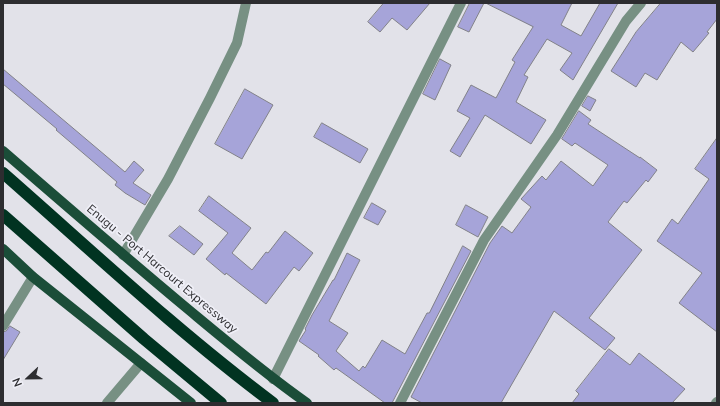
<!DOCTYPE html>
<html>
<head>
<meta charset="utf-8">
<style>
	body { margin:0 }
	#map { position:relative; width:720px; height:406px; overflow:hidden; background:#e2e2e9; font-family:Mulish,sans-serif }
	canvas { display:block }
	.frame { position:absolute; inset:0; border:4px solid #2d2d30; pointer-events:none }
	.north { position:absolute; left:8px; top:358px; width:40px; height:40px; -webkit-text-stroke:3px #efeff7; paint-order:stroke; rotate:248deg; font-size:11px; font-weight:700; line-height:16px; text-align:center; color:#2d2d30 }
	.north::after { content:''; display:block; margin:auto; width:14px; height:18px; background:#2d2d30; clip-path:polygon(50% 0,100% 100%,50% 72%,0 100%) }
</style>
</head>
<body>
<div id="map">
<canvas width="720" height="406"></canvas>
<div class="frame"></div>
<div class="north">N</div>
</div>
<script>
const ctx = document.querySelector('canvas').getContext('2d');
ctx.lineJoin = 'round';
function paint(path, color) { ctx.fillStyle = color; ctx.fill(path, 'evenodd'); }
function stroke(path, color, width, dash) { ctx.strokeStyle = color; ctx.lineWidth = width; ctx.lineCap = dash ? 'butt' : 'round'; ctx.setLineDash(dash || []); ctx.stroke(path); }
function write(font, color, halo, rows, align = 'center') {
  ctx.font = font + ' Mulish,sans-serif'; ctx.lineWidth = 3.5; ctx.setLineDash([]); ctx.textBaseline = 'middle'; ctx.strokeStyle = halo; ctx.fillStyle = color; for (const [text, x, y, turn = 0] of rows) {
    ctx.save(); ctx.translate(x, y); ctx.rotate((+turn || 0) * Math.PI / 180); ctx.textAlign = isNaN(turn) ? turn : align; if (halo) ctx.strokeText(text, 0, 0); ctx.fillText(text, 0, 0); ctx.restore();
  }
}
const building = new Path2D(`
	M384,3H430L407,30L392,18L380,32L368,22Z
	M470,3H484L469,32L458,27Z
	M486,3H572L561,25L581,36L600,3H618L573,80L560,70L572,53L547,39L524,75L528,77L516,102L546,120L531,144L485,115L460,157L450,151L470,118L457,111L471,85L496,98L515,62L512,60L533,27Z
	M661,3H717V19L707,32L709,33L693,52L681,42L657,80L645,73L636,87L611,71L636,32Z
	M440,59L451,65L435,100L423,94Z
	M3,69L125,172L134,161L144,170L133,183L151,195L145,205L125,193L115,185L117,182L56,130L57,129L3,84Z
	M245,89L273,105L242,159L215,144Z
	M588,96L596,100L590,111L582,106Z
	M579,111L591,120L588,124L640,158V157L657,170L648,182L646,180L627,203L624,201L608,222L642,250L589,318L615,338L605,350L554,311L501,403H422L411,397L490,243L502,226L512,233L531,207L521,199L542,176L546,180L561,161L593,186L608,165L575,143L572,146L562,139Z
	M322,123L368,149L360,163L314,137Z
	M717,138V332L679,303L702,273L657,241L672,219L678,224L709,179L695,169Z
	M209,196L251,228L232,253L252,270L266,252L268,253L285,231L313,253L299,271L294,267L266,304L226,273L225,275L206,259L228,233L199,211Z
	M372,203L386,211L378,225L364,218Z
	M466,205L488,217L478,237L456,225Z
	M180,226L203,244L194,255L169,236Z
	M463,246L471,251L392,403H385L336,368L334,370L318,356L319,355L299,341L306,330L305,329L312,315L333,280H334L347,253L360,260L329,321L348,333L336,351L359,371L363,366L365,368L382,340L405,354L427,313H429Z
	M10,326L20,332L3,360V332L6,331Z
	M609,349L630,365L639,353L685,389L672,403H572L579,394L576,391Z`);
paint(building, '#a6a4d9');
stroke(building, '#818188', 1);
stroke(new Path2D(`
	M123,255L168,179L210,98L237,43L246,3
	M3,326L33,277
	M273,379L461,3
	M107,403L141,363
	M400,403L484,240L557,135L626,21L641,3
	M716,403L717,402`), '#779083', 10);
stroke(new Path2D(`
	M3,151C63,203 122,254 183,305C224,339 264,373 307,403
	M3,249L33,277L191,403`), '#1b4d38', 10);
stroke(new Path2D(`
	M3,173C92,251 178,332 273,403
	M3,215L144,339L221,403`), '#013321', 12);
write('12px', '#2d2d30', '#efeff7', [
	["Enugu - Port Harcourt Expressway",162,269,40]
]);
</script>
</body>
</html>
